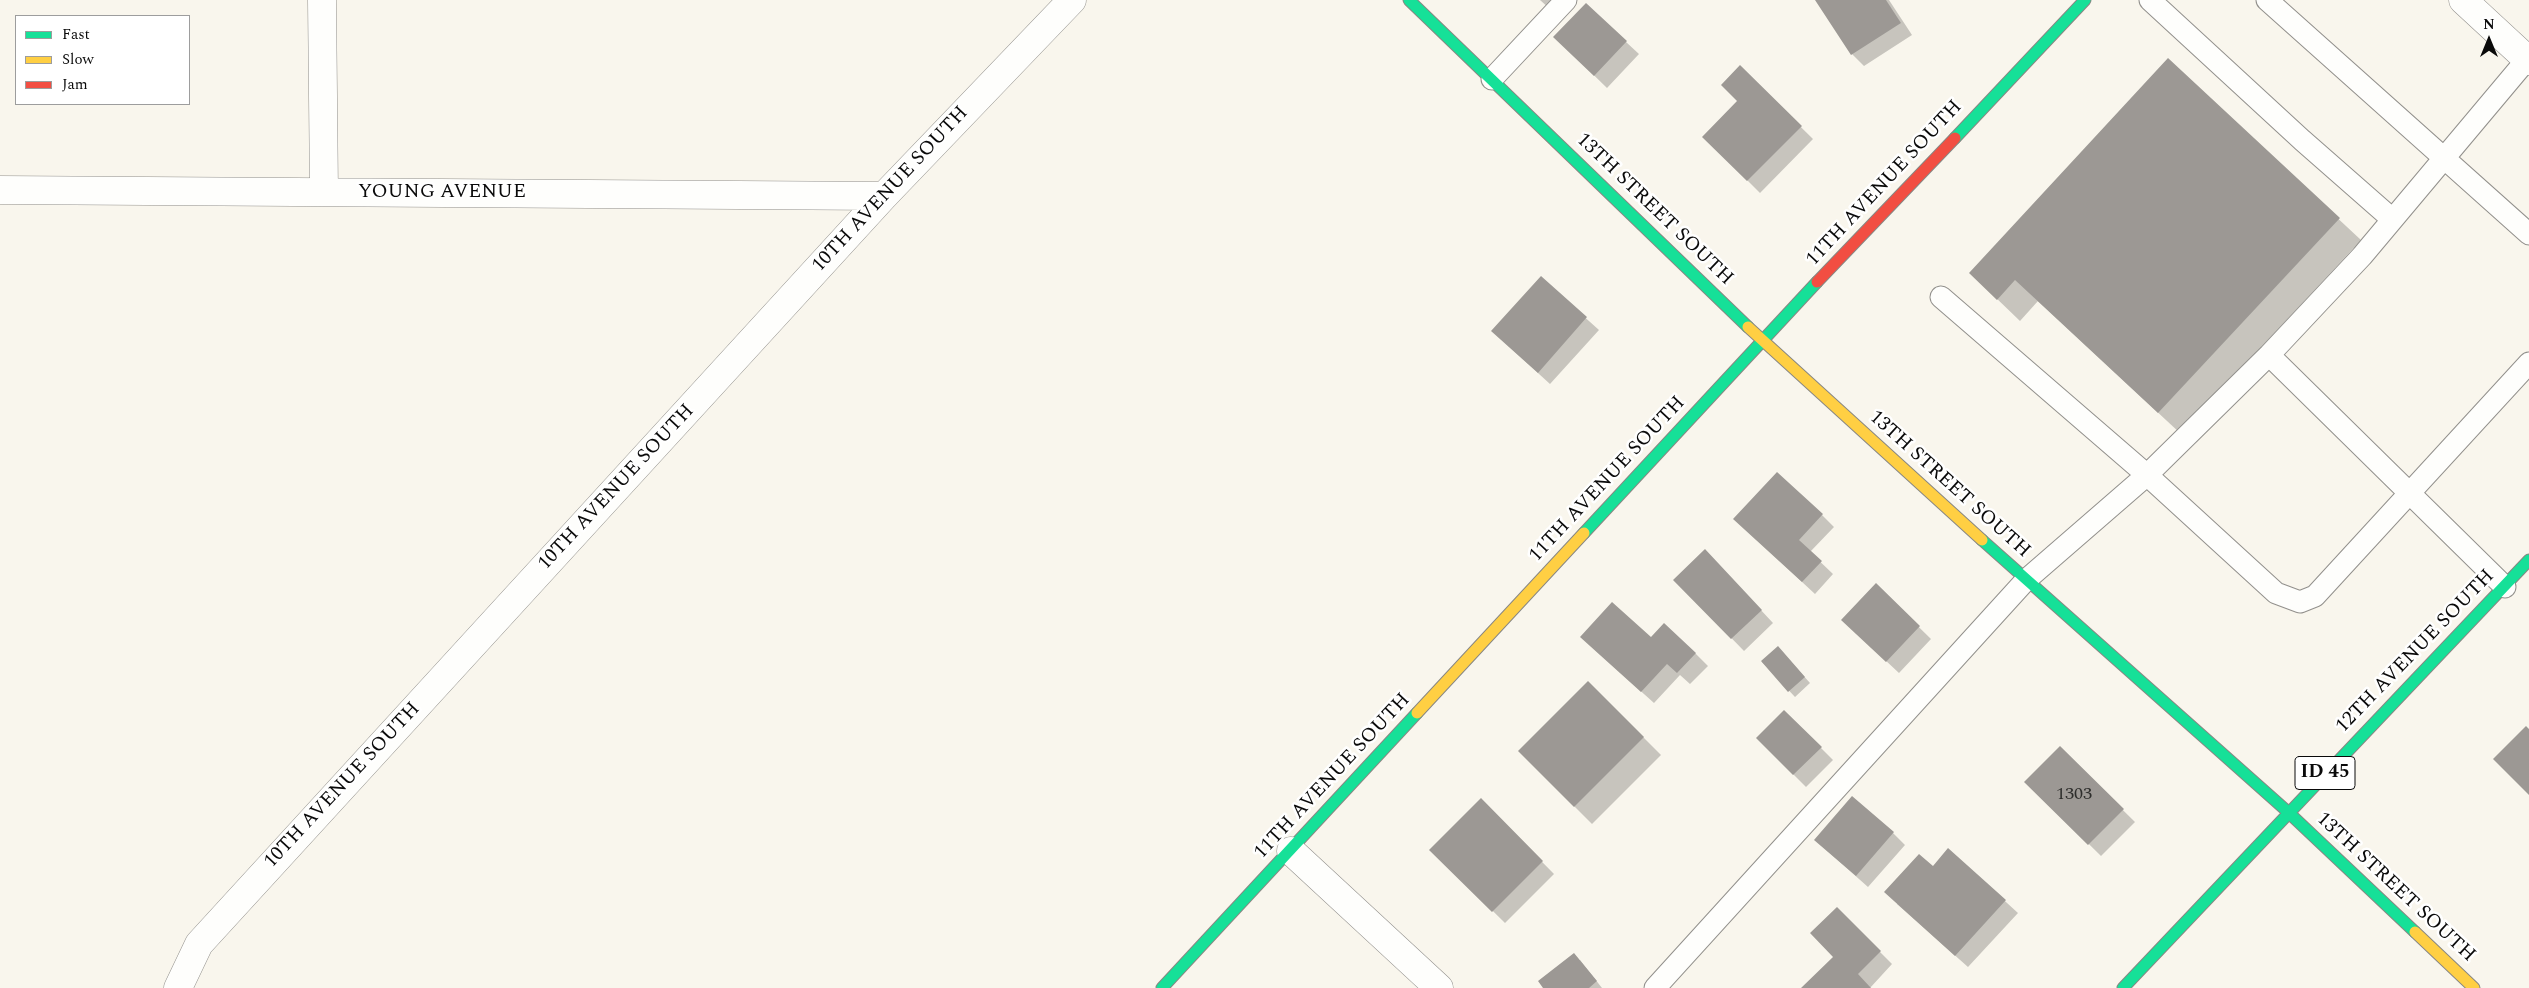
<!DOCTYPE html>
<html>
<head>
<meta charset="utf-8">
<style>
	body { margin:0 }
	#map { position:relative; width:2529px; height:988px; overflow:hidden; background:#f9f6ed; font-family:Spectral,serif }
	canvas { display:block }
	.legend { position:absolute; left:15px; top:15px; width:175px; height:90px; box-sizing:border-box; background:#fff; border:1px solid #9d9d9d; margin:0; padding:6px 9px; list-style:none; font-size:15px; color:#0a0a0a }
	.legend li { display:flex; align-items:center; gap:10px; height:25px }
	.legend b { width:25px; border:1px solid #9d9d9d }
	.north { position:absolute; left:2464px; top:15px; width:50px; height:50px; -webkit-text-stroke:4px #fff; paint-order:stroke; rotate:0deg; font-size:14px; font-weight:700; line-height:20px; text-align:center; color:#0a0a0a }
	.north::after { content:''; display:block; margin:auto; width:18px; height:22px; background:#0a0a0a; clip-path:polygon(50% 0,100% 100%,50% 72%,0 100%) }
</style>
</head>
<body>
<div id="map">
<canvas width="2529" height="988"></canvas>
<ul class="legend">
<li><b style="height:6px;background:#16e098"></b>Fast</li>
<li><b style="height:6px;background:#ffcf43"></b>Slow</li>
<li><b style="height:6px;background:#f24e42"></b>Jam</li>
</ul>
<div class="north">N</div>
</div>
<script>
const ctx = document.querySelector('canvas').getContext('2d');
ctx.lineJoin = 'round';
function paint(path, color) { ctx.fillStyle = color; ctx.fill(path, 'evenodd'); }
function stroke(path, color, width, dash) { ctx.strokeStyle = color; ctx.lineWidth = width; ctx.lineCap = dash ? 'butt' : 'round'; ctx.setLineDash(dash || []); ctx.stroke(path); }
function write(font, color, halo, rows, align = 'center') {
  ctx.font = font + ' Spectral,serif'; ctx.lineWidth = 5; ctx.setLineDash([]); ctx.textBaseline = 'middle'; ctx.strokeStyle = halo; ctx.fillStyle = color; for (const [text, x, y, turn = 0] of rows) {
    ctx.save(); ctx.translate(x, y); ctx.rotate((+turn || 0) * Math.PI / 180); ctx.textAlign = isNaN(turn) ? turn : align; if (halo) ctx.strokeText(text, 0, 0); ctx.fillText(text, 0, 0); ctx.restore();
  }
}
paint(new Path2D(`
	M1540,0H1561L1551,10Z
	M1817,0H1889L1912,35L1864,66L1852,54Z
	M1586,5L1639,54L1607,88L1567,49Z
	M2168,60L2361,240L2181,434L2038,301L2020,321L1993,295Z
	M1740,67L1813,139L1760,193L1704,137L1739,101Z
	M1541,278L1599,330L1550,384L1505,343Z
	M1822,515L1834,527L1810,552L1833,574L1815,594L1747,531Z
	M1717,563L1773,623L1744,651L1675,580Z
	M1876,585L1931,639L1899,673L1855,632Z
	M1651,638L1695,653L1708,666L1690,684L1680,675L1654,703L1594,649Z
	M1784,654L1810,683L1795,697L1762,662Z
	M1588,682L1661,755L1592,824L1519,751Z
	M1784,711L1833,760L1806,787L1757,738Z
	M2060,748L2135,822L2101,856L2026,782Z
	M1481,800L1554,874L1505,923L1431,850Z
	M1893,833L1905,845L1868,887L1815,840Z
	M1949,850L2018,913L1968,967L1897,904Z
	M1837,909L1892,964L1870,988H1803L1835,957Z
	M1580,960L1602,988H1545Z`), '#0003');
paint(new Path2D(`
	M1815,0H1886L1901,23L1851,55Z
	M1586,3L1627,41L1594,76L1553,37Z
	M2168,58L2340,218L2158,413L2015,280L1997,300L1969,273Z
	M1740,65L1802,126L1747,181L1702,137L1737,101L1721,85Z
	M1541,276L1587,317L1538,373L1491,331Z
	M1777,472L1823,514L1799,540L1822,561L1802,582L1733,519Z
	M1705,549L1762,610L1731,639L1673,580Z
	M1876,583L1920,626L1886,662L1841,620Z
	M1612,602L1651,637L1664,623L1696,653L1677,673L1667,664L1641,692L1580,637Z
	M1778,646L1805,677L1788,692L1761,661Z
	M1588,681L1644,737L1574,807L1518,751Z
	M1784,710L1822,747L1793,775L1756,738Z
	M2526,726L2529,729V795L2493,759Z
	M2060,746L2124,809L2088,845L2024,782Z
	M1852,796L1894,832L1856,876L1814,840Z
	M1481,798L1543,861L1492,912L1429,850Z
	M1948,848L2006,900L1955,956L1884,892L1919,854L1933,866Z
	M1837,907L1881,951L1858,974L1871,988H1801L1833,957L1810,933Z
	M1574,953L1597,981L1589,988H1543L1538,981Z`), '#9c9894');
const lane = new Path2D(`
	M2150,0L2302,140L2392,219
	M2267,0L2529,234
	M1492,79L1566,0
	M1941,297L2147,475L2276,593L2300,602L2315,596L2529,363
	M2269,355L2505,587
	M1655,988L2026,580L2147,475L2269,355L2362,256L2529,57`);
const street = new Path2D(`
	M322,0L324,192
	M2463,0L2529,61
	M0,190L884,196
	M1291,851L1439,988
	M178,988L199,944L884,196L1072,0`);
const fast = new Path2D(`
	M1409,0L1748,327
	M1955,138L2085,0
	M1584,533L1817,282
	M1982,540L2288,812L2415,932
	M1162,988L1417,713
	M2123,988L2529,560`);
const slow = new Path2D(`
	M1748,327L1982,540
	M1417,713L1584,533
	M2415,932L2474,988`);
const jam = new Path2D(`
	M1817,282L1955,138`);
stroke(lane, '#92908c', 23);
stroke(street, '#92908c', 29);
stroke(fast, '#888783', 13);
stroke(slow, '#888783', 13);
stroke(jam, '#888783', 13);
stroke(lane, '#fefefc', 21);
stroke(street, '#fefefc', 28);
stroke(fast, '#16e098', 11);
stroke(slow, '#ffcf43', 11);
stroke(jam, '#f24e42', 11);
write('18px', '#2e2e2c', null, [
	["1303",2074,795]
]);
for (const [x, y, w] of [
	[2325,773,60]
]) { const box = new Path2D(); box.roundRect(x - w / 2, y - 16.5, w, 33, 4); ctx.fillStyle = '#fff'; ctx.fill(box); stroke(box, '#0a0a0a', 1); }
write('bold 19px', '#0a0a0a', null, [
	["ID 45",2325,773]
]);
write('20px', '#0a0a0a', '#fff', [
	["11TH AVENUE SOUTH",1885,184,-47],
	["10TH AVENUE SOUTH",891,190,-47],
	["YOUNG AVENUE",442,193],
	["13TH STREET SOUTH",1654,210,44],
	["11TH AVENUE SOUTH",1608,480,-47],
	["13TH STREET SOUTH",1949,485,42],
	["10TH AVENUE SOUTH",617,488,-47],
	["12TH AVENUE SOUTH",2416,652,-46],
	["11TH AVENUE SOUTH",1333,777,-47],
	["10TH AVENUE SOUTH",343,786,-47],
	["13TH STREET SOUTH",2395,888,43]
]);
</script>
</body>
</html>
